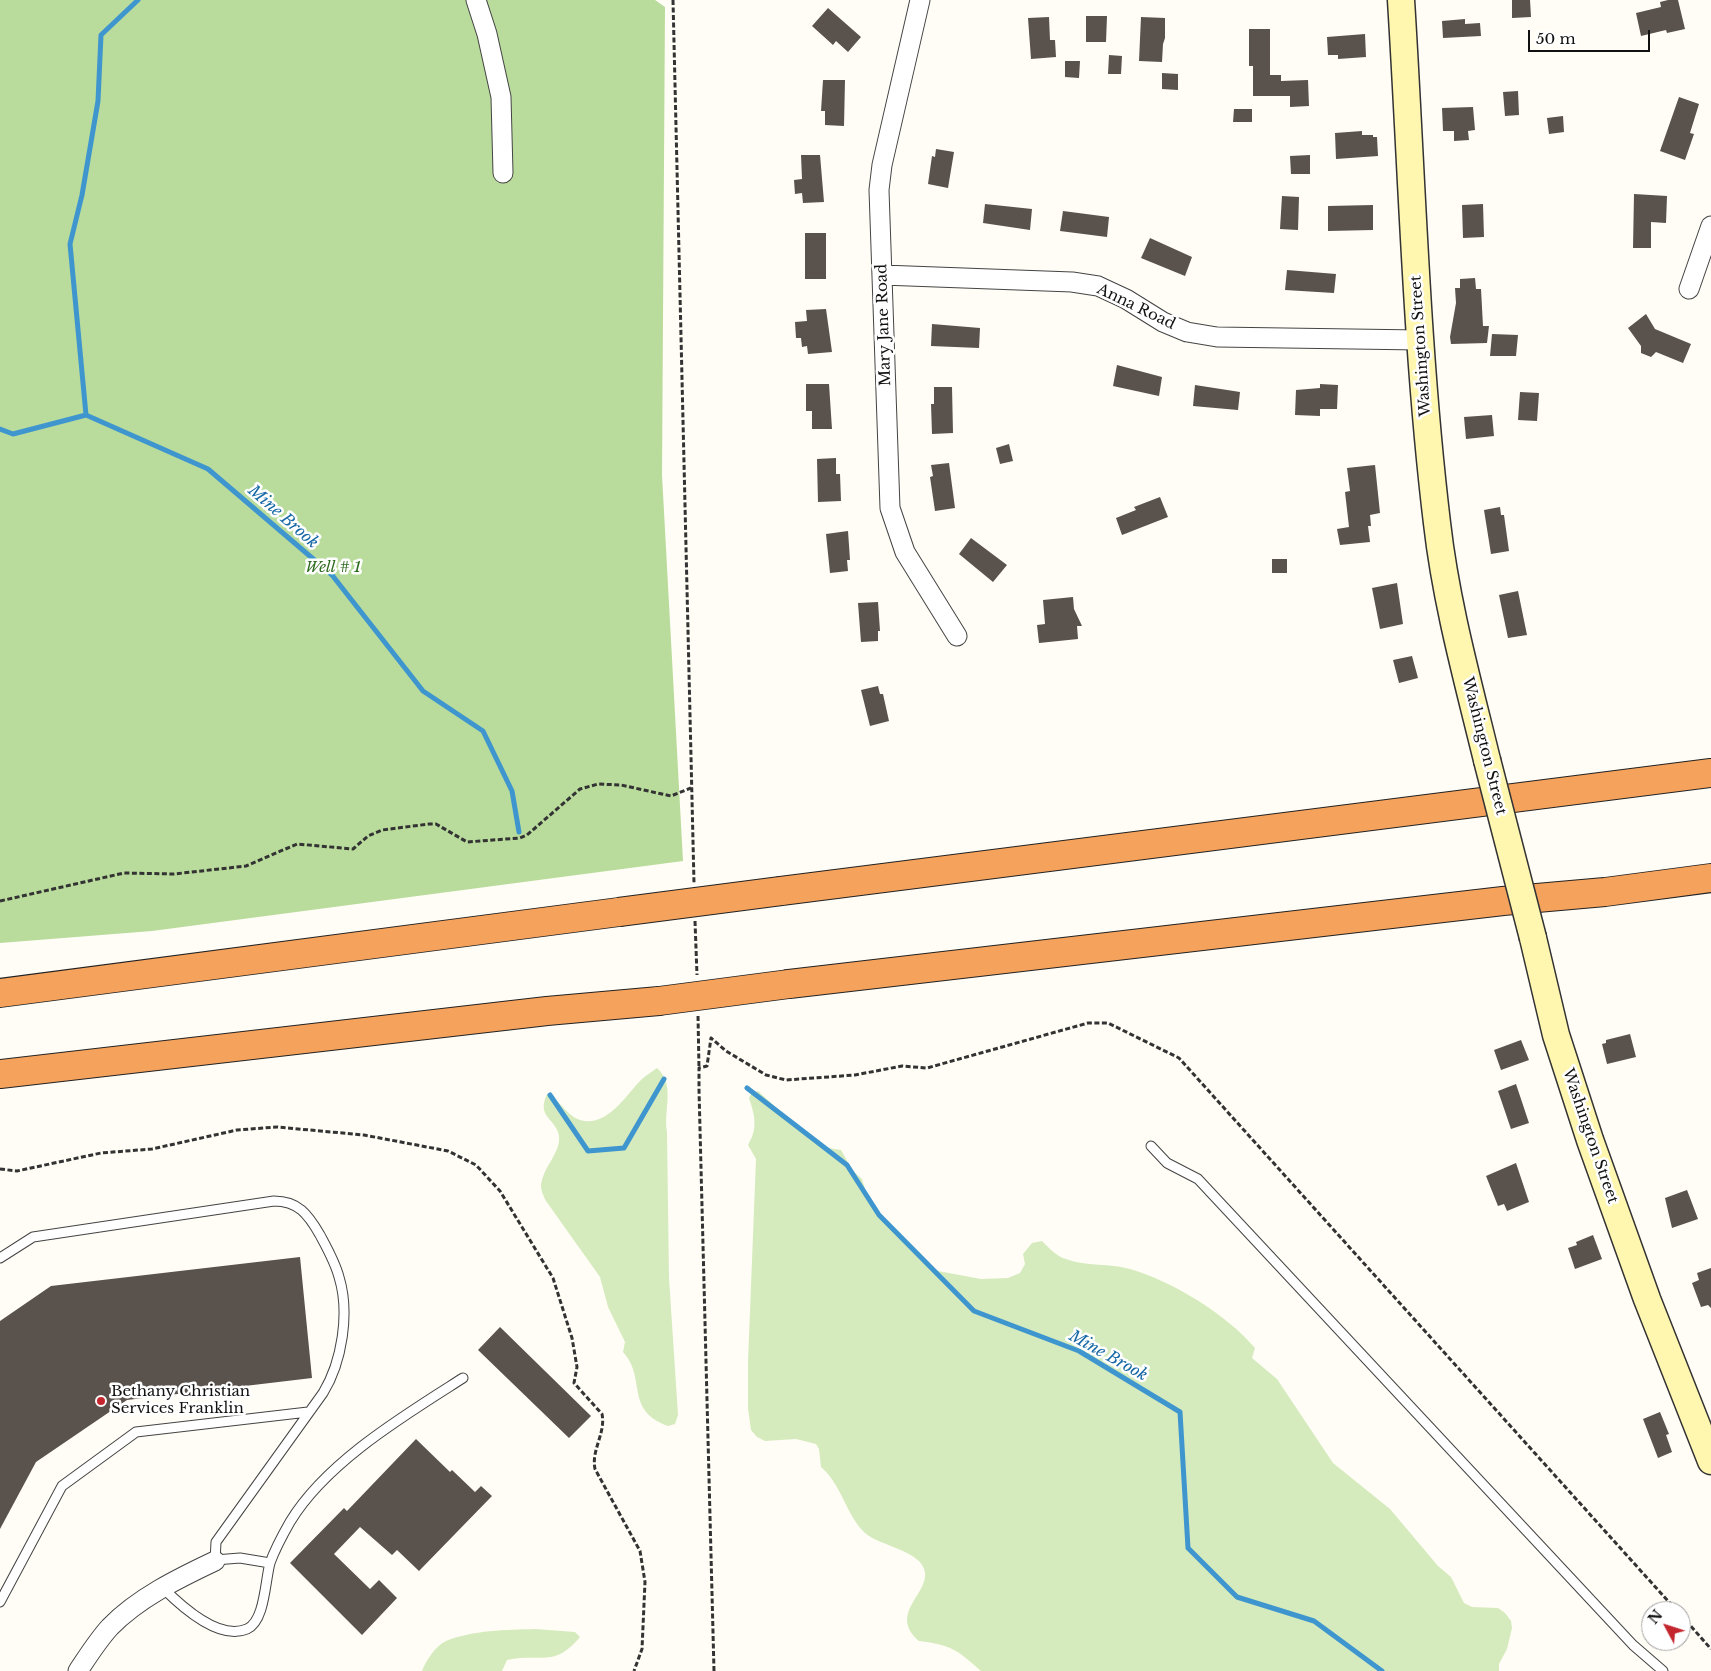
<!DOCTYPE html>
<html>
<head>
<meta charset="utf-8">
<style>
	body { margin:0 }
	#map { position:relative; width:1711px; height:1671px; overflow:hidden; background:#fffdf5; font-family:"Libre Baskerville",serif }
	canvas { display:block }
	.north { position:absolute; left:1641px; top:1601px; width:50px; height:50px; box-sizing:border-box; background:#fff; border:1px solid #a0a0a0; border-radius:50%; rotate:310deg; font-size:14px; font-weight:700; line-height:20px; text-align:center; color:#111 }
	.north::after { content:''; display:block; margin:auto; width:18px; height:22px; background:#c4262e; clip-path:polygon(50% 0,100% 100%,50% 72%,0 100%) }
	.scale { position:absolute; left:1528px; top:30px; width:122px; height:22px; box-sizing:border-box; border:2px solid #111; border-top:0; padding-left:6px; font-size:15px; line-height:18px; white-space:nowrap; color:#111; -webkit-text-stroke:4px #fff; paint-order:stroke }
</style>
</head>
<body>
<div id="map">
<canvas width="1711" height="1671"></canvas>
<div class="north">N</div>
<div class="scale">50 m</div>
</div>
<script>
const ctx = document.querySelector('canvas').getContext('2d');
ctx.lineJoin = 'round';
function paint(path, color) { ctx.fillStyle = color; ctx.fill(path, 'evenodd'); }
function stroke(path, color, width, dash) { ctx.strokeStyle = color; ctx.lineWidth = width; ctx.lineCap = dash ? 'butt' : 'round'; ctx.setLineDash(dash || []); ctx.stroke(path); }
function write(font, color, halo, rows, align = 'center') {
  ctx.font = font + ' "Libre Baskerville",serif'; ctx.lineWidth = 5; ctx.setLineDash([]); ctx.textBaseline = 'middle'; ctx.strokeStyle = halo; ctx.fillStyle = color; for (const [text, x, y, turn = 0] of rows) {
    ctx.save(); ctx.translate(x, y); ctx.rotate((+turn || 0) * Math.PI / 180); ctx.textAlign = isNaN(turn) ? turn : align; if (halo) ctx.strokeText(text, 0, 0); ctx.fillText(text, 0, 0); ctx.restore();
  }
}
paint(new Path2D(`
	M657,1068C676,1085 663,1110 667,1132L669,1278L678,1415L675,1424L668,1426C624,1410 647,1378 623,1352L625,1342L608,1307L600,1277L546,1201C544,1197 541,1191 541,1186C542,1168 561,1153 559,1136C556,1118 536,1118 547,1094C560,1100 567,1116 580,1120C607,1128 626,1095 641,1080C646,1075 652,1072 657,1068Z
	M758,1091L815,1143L822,1147L841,1150L853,1171L862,1179L869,1202L905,1243L938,1271L981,1279L1008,1278L1020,1273L1025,1264L1023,1254L1032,1243L1042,1241C1049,1248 1056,1256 1066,1259C1086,1267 1110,1263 1130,1269C1172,1281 1226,1314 1255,1348L1252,1358L1277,1379L1333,1463L1390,1509L1438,1566L1451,1577L1464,1603L1472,1607L1498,1608L1505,1613L1511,1621L1512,1628L1507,1649L1499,1664V1671H981C957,1650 952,1645 919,1641C888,1614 928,1595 925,1572C921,1550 879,1546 865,1533C846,1515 842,1485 821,1467L819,1449L816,1444L796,1439L765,1441L757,1437L751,1430L748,1408V1362L756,1159L748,1145C758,1128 755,1116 749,1098L751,1094Z
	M535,1629L575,1632L580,1637C554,1668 542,1653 507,1660L502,1671H422C426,1661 435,1646 446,1641C473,1630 506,1630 535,1629Z`), '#d5ebbd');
paint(new Path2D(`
	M0,0H655L665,7L662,475L683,861L152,931L0,943Z`), '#b9dc9c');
stroke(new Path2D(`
	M86,415L70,244L82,195L98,101L101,35L138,0
	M0,429L13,434L86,415L208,469L332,575L423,691L483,731L512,791L519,832
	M747,1088L847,1165L879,1215L974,1311L1079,1351L1180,1412L1188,1548L1237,1597L1314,1621L1382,1671
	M550,1095L588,1151L624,1148L664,1079`), '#3f96cf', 5);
paint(new Path2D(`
	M1512,0H1530L1531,17L1512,18Z
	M1668,0H1678L1685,29L1667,33L1666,30L1641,36L1636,13L1661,7L1660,2Z
	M828,8L861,37L848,52L836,41L833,45L812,26Z
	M1086,16H1107L1106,42H1086Z
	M1049,17L1050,40H1055L1056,57L1031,59L1028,18Z
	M1141,17L1165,18V38L1163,44L1162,62L1139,61Z
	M1465,19V24L1480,23L1481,36L1443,38L1442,21Z
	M1249,29H1270V75H1281V81L1308,80L1309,106L1290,107V96H1253V66H1249Z
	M1365,34L1366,57L1338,59V55H1328L1327,37Z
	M1109,55L1122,56L1121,74H1108Z
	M1065,61H1080L1079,78L1065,77Z
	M1162,73L1178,74V90L1162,89Z
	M823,80H845L844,126L825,125V111H821Z
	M1518,91L1519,115L1505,116L1503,92Z
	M1679,97L1699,104L1690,133L1694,134L1685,160L1660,151Z
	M1473,107L1475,130L1468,131L1469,140L1454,141V131H1443L1442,108Z
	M1234,109H1252V122H1233Z
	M1563,116L1564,132L1549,134L1547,118Z
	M1362,131V135H1373V137H1377L1378,156L1336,159L1335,133Z
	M936,149L954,152L948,188L928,184L932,156L935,157Z
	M801,155H820L824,202L803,203L802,193L795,194L794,180L802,179Z
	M1310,155V174H1291L1290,156Z
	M1634,194L1667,196L1666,223L1651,222V248H1633Z
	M1282,196L1299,197L1298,230L1280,229Z
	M985,204L1032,209L1030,230L983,223Z
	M1483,204L1484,237L1463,238L1462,205Z
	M1373,205V230L1328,231V206Z
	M1063,211L1109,217L1107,237L1060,231Z
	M805,233H826V279H805Z
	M1150,238L1192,257L1185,276L1141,258Z
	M1287,270L1336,274L1334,293L1285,290Z
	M1475,278L1476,289H1481L1483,326H1489L1487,343L1451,344L1450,337L1456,303L1455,288H1460V279Z
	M826,309L832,352L808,354L807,346L802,347L801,338H796L795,322L807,321L806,310Z
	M1646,314L1655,329L1691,344L1683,363L1656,352L1651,357L1641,353V346L1628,328Z
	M932,324L980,328L979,348L931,346Z
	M1492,334L1518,335L1516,356H1490Z
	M1117,365L1162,377L1159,396L1113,386Z
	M806,384H829L832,429H812V411H806Z
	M1320,384L1338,385L1337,409H1320V416L1295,415L1296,390L1320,388Z
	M1195,385L1240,392L1238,410L1193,406Z
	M934,387H952L953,433L932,434L931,404H934Z
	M1520,392L1539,393L1537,421L1518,420Z
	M1492,415L1494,436L1466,439L1464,417Z
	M1009,444L1013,461L1000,464L996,448Z
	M836,458V474H840L841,501L818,502L817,459Z
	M949,463L955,508L935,511L930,477L933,476L931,465Z
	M1375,465L1380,513L1370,515L1371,526H1368L1370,542L1340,545L1337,529L1349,527L1345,492L1350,491L1347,468Z
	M1160,497L1168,517L1122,535L1116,518L1136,510L1134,507Z
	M1500,507L1501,515H1504L1509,551L1491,554L1484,510Z
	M848,531L850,560H847L848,571L830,573L826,534Z
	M971,538L1007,565L993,582L959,554Z
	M1272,559H1287V573H1272Z
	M1397,583L1403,624L1380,629L1372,588Z
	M1518,591L1527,635L1508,638L1499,595Z
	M1073,597L1074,609L1082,626H1077L1078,639L1039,643L1037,625L1045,624L1043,600Z
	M878,602L880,631H878V641L861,642L858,603Z
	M1412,656L1418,678L1399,683L1393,660Z
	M878,686L880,694H883L889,721L870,726L861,690Z
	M1630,1034L1636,1057L1607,1064L1602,1044L1606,1043V1040Z
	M1521,1040L1529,1060L1501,1070L1494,1050Z
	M1516,1084L1529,1123L1511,1129L1498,1091Z
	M1516,1163L1529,1202L1507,1211L1504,1204L1498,1206L1486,1176Z
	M1687,1190L1698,1219L1672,1228L1665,1198Z
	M1593,1235L1602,1259L1575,1269L1568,1248L1577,1245L1576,1242Z
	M300,1257L312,1378L127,1400L36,1462L0,1529V1321L51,1286Z
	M1711,1268V1308L1708,1305L1701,1307L1692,1283L1699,1280L1697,1273Z
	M500,1327L591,1416L569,1438L478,1350Z
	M1660,1412L1669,1434L1666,1435L1672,1452L1658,1458L1643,1419Z
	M416,1439L450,1472L452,1470L475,1492L481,1486L492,1496L419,1571L397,1550L392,1555L360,1527L334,1554L370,1589L379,1580L397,1598L362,1635L290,1563L344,1508L347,1511Z`), '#5a524d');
const lane = new Path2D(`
	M1151,1146L1167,1163L1198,1179L1633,1645L1663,1671
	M0,1258L33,1237L274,1201C298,1201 308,1214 320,1235C327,1248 335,1262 339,1277C350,1313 342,1362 323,1393L216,1542L215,1561
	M215,1560L240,1558L270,1563
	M163,1588C181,1606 219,1641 247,1629C265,1621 265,1581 270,1563C275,1549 282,1536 290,1522C326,1462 405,1415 463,1378
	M0,1602L62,1486L136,1432L308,1412`);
const street = new Path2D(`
	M476,0L487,34L501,97L503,173
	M920,0L882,165L879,190L890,508L905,552L957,636
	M882,275L1072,282L1098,286L1126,299L1163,322L1187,332L1217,337L1420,340
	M1689,289L1711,226
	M78,1671C88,1656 98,1640 110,1627C138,1598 179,1578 215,1561`);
const secondary = new Path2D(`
	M1401,0C1412,174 1416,349 1437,523C1446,603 1468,682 1487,760
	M1533,938L1556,1035L1590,1140L1647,1299L1711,1461`);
const highway = new Path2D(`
	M781,891L1711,773
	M789,984L1503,901L1605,892L1711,878
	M0,993L619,912
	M0,1074L547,1011L659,1001`);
stroke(lane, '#444', 11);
stroke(street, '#444', 21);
stroke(secondary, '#333', 29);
stroke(highway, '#222', 30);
stroke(new Path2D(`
	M673,0L694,883
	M0,901L124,873L174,874L246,866L297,844L353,849L368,836L382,830L429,824H436L467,842L520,838L527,835L580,789L598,784L621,785L671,796L691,788
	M695,921L697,975
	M698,1016L699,1068
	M0,1169L17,1171L101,1153L152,1149L237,1130L277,1127L364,1135L448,1151L476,1165L500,1191L553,1278L572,1338L577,1367L574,1383L602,1414C606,1433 591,1450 595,1469L640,1551L645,1582L642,1649L634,1671
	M1681,1615L1711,1649
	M714,1671L699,1090V1068L707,1066L711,1038L726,1051L766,1075L786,1080L855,1075L902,1066L927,1068L1088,1023H1108L1179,1058L1677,1611`), '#333', 3, [5, 2.5]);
stroke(lane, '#fff', 9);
stroke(street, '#fff', 19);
stroke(secondary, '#fff6b0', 26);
stroke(highway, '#f5a25d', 28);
const secondaryBridge = new Path2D(`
	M1487,760L1533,938`);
const highwayBridge = new Path2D(`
	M619,912L781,891
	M659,1001L789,984`);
stroke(secondaryBridge, '#333', 29, []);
stroke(highwayBridge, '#222', 30, []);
stroke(secondaryBridge, '#fff6b0', 26);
stroke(highwayBridge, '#f5a25d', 28);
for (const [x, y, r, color] of [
	[101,1401,5,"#c4262e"]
]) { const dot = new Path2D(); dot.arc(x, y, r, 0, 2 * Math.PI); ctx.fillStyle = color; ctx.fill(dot); stroke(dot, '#fff', 2); }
write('15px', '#111', '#fff', [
	["Anna Road",1136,307,26],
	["Mary Jane Road",884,325,-92],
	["Washington Street",1421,346,-94],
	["Washington Street",1484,746,76],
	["Washington Street",1590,1136,71]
]);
write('italic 15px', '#2f6b1f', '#fff', [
	["Well # 1",333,568]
]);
write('15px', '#111', '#fff', [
	["Bethany Christian",111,1392],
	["Services Franklin",111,1409]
], 'left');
write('italic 16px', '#1768a6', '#fff', [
	["Mine Brook",283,517,41],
	["Mine Brook",1108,1356,29]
]);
</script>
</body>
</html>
